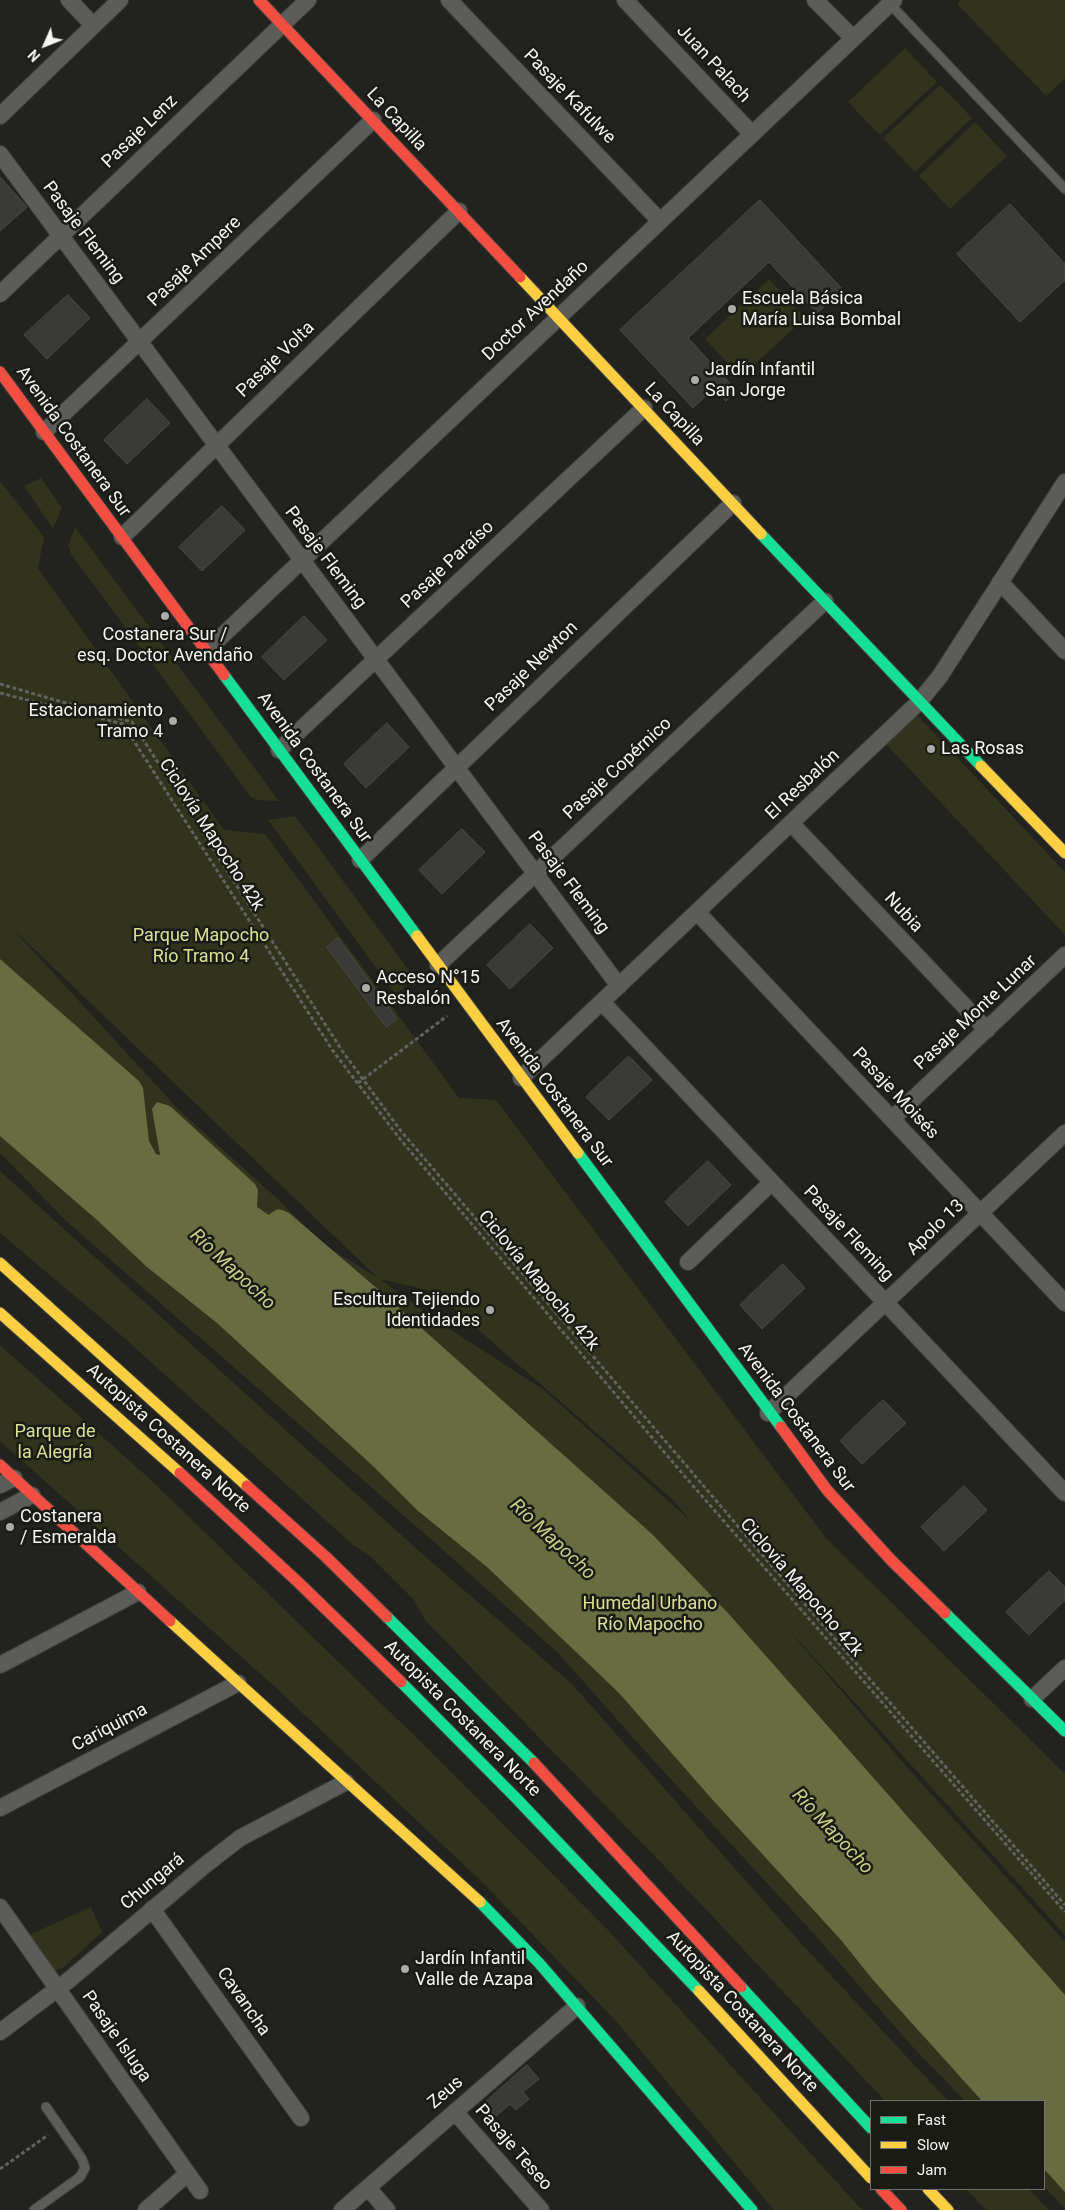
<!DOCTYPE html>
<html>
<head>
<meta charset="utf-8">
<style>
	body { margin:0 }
	#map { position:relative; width:1065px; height:2210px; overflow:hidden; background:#22231f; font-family:Roboto,sans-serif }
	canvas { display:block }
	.legend { position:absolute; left:870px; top:2100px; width:175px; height:90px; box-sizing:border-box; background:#1a1b15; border:1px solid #72726d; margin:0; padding:6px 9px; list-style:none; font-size:15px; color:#f5f5f1 }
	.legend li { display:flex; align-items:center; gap:10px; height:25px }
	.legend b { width:25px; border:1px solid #72726d }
	.north { position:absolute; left:20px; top:20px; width:50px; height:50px; -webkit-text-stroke:4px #1a1b15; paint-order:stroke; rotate:226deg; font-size:14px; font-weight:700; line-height:20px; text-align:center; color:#f5f5f1 }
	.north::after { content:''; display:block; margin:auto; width:18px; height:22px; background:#f5f5f1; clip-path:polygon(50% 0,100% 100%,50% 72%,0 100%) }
</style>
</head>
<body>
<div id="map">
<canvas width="1065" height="2210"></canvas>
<ul class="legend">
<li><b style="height:6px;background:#16e098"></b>Fast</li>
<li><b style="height:6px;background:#ffcf43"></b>Slow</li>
<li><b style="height:6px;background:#f24e42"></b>Jam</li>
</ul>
<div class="north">N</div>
</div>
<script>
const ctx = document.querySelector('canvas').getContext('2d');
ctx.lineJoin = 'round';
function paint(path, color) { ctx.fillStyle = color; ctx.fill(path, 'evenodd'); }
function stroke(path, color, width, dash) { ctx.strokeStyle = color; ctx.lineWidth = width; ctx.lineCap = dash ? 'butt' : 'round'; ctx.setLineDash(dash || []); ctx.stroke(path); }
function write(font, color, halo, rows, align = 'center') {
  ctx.font = font + ' Roboto,sans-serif'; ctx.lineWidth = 5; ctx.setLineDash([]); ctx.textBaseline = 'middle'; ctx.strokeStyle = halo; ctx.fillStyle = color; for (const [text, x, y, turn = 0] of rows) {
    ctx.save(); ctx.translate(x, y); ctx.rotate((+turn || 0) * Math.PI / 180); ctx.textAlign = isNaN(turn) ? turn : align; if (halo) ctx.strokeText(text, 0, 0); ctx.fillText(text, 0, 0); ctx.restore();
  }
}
paint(new Path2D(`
	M960,0H1065V78L1046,96L957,4Z
	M905,48L937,82L880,135L848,102Z
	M940,85L972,118L915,172L883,138Z
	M975,122L1007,156L950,209L919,176Z
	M769,279L805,318L741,377L705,339Z
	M41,478L62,508L53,529L24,486Z
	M0,481L44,537L38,568L224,830L265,834L459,1098L496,1100L826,1538L1065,1774V1935L780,1620L913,1774L1065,1942V2209L1044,2186V2101H965L910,2044L815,1935L653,1760L559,1654L434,1542L65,1220L0,1153ZM11,927L378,1278L326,1246L271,1193L180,1111ZM380,1279L435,1292L671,1498L692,1522L544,1390L439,1322Z
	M75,527L279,801L257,800L251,797L71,554L68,546Z
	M917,715L1065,872V935L886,744Z
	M295,816L414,977L396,995L268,820Z
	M0,1171L419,1551L572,1684L799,1941L948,2101H885L702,1905L425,1620L414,1600L370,1556L353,1545L121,1335L0,1233Z
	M0,1345L152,1481L424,1745L607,1929L862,2210H774L615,2020L483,1883L274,1686L0,1441Z
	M91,1907L102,1932L63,1968L53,1971L29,1935Z
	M966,2189H1029L1049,2210H986Z`), '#31331c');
paint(new Path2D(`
	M0,959L139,1081L143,1088L149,1141L156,1154L160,1155L152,1109L157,1102L170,1106L255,1184L258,1190L257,1207L269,1215C277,1208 279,1208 289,1213L380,1291L653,1535L728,1613L1065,1995V2192L1044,2169V2101H982L873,1980L841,1940L711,1798L619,1693L487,1567L417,1510L374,1467L217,1323L147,1267L97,1220L0,1136Z`), '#686c41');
const building = new Path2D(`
	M0,177L27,207L0,231Z
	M760,200L843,290L817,313L769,262L688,338L737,391L726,401L714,388L693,408L620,330Z
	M1010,204L1065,264V280L1020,322L957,254Z
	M68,295L90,318L47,359L24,335Z
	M147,399L170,423L127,464L104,440Z
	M222,506L245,530L202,571L179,547Z
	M304,616L327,640L284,680L262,657Z
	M387,723L409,747L366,788L344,764Z
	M462,829L485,852L442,894L419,870Z
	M530,924L553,948L510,989L487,965Z
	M338,938L397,1019L386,1027L327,947Z
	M629,1056L652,1080L609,1120L586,1097Z
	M708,1161L731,1185L688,1226L665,1202Z
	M783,1264L805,1288L762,1329L740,1305Z
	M883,1400L906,1423L862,1464L840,1441Z
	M964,1486L987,1510L944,1551L921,1527Z
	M1049,1571L1065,1587V1600L1029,1635L1006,1612Z
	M527,2065L539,2079L523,2092L529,2099L516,2110L510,2104L492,2120L480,2107Z`);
paint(building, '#3a3b38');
stroke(building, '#494a46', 1);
const lane = new Path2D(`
	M890,4L1065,189
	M34,2210L80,2177L85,2168L82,2159L46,2107`);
const street = new Path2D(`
	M69,0L93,25
	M449,0L660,221
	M625,0L752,134
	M815,0L853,38
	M0,116L120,0
	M0,154L619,986
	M0,294L308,0
	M44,432L373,120
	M122,537L459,211
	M1000,582L1065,651
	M206,651L894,0
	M279,750L644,408
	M791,823L987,1030
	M360,860L733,503
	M697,912L1065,1303
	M438,965L825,601
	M602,1002L1065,1493
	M521,1078L919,702L940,676L1065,482
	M892,1119L1065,955
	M688,1262L772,1182
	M768,1413L1065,1133
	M0,1485L14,1478
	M0,1512L32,1495
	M0,1665L138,1592
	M1032,1699L1065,1668
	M0,1808L238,1683
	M0,1907L200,2191
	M152,1909L301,2118
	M0,2032L69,1980L204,1866L240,1838L346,1782
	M455,2112L541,2210
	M368,2188L387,2210
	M146,2210L187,2174
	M342,2210L577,2006`);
const fast = new Path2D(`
	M761,534L981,766
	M224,675L417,936
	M578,1153L781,1427
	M945,1613L1065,1731
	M387,1617L534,1763
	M401,1682L517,1799L699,1991
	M480,1902L539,1963L752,2210
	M741,1987L871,2128`);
const slow = new Path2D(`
	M520,277L761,534
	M981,766L1065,853
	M417,936L578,1153
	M0,1263L247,1486
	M0,1313L180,1473
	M170,1621L480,1902
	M699,1991L871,2178
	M928,2189L948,2210`);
const jam = new Path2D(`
	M259,0L520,277
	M0,372L224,675
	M781,1427L827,1490L891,1560L945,1613
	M0,1465L170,1621
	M180,1473L299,1583L401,1682
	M247,1486L326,1557L387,1617
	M534,1763L741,1987
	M881,2189L901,2210`);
stroke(lane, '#40403d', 11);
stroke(street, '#40403d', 18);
stroke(fast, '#40403d', 13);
stroke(slow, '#40403d', 13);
stroke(jam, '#40403d', 13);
stroke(new Path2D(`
	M0,684L132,722L343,1052L401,1131L765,1558L1065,1905
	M0,693L123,724L333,1051L400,1139L681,1472L1065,1912
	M358,1083L447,1016
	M0,2169L48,2135`), '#616160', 3, [4, 2.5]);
stroke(lane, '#5c5d5a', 9);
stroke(street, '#5c5d5a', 16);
stroke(fast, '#16e098', 11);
stroke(slow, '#ffcf43', 11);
stroke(jam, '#f24e42', 11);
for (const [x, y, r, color] of [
	[732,309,5,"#abaca8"],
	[695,380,5,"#abaca8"],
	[165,616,5,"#abaca8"],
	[173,721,5,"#abaca8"],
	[931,749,5,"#abaca8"],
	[366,988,5,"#abaca8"],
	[490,1310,5,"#abaca8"],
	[10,1527,5,"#abaca8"],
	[405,1969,5,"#abaca8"]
]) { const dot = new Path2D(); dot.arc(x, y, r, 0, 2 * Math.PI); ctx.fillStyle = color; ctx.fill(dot); stroke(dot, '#1a1b15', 2); }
write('18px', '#f5f5f1', '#1a1b15', [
	["Juan Palach",713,64,47],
	["Pasaje Kafulwe",569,97,46],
	["La Capilla",396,120,47],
	["Pasaje Lenz",140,132,-44],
	["Pasaje Fleming",83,233,53],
	["Pasaje Ampere",195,262,-44],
	["Doctor Avendaño",536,311,-43],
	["Pasaje Volta",276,360,-44],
	["La Capilla",674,415,47],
	["Avenida Costanera Sur",73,442,54],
	["Pasaje Fleming",325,558,53],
	["Pasaje Paraíso",448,565,-43],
	["Pasaje Newton",532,667,-44],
	["Avenida Costanera Sur",314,768,54],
	["Pasaje Copérnico",618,769,-43],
	["El Resbalón",803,785,-43],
	["Ciclovía Mapocho 42k",211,835,57],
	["Pasaje Fleming",568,883,53],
	["Nubia",903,913,47],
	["Pasaje Monte Lunar",976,1013,-43],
	["Avenida Costanera Sur",554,1093,53],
	["Pasaje Moisés",895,1094,47],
	["Apolo 13",936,1228,-44],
	["Pasaje Fleming",848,1234,47],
	["Ciclovía Mapocho 42k",538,1281,50],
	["Avenida Costanera Sur",796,1418,53],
	["Autopista Costanera Norte",168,1439,42],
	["Ciclovía Mapocho 42k",801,1588,49],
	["Autopista Costanera Norte",462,1719,45],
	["Cariquima",110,1728,-28],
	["Chungará",153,1882,-40],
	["Cavancha",243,2002,55],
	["Autopista Costanera Norte",742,2012,47],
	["Pasaje Isluga",116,2037,55],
	["Zeus",446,2093,-41],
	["Pasaje Teseo",513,2148,49]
]);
write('18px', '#f5f5f1', '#1a1b15', [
	["Escuela Básica",742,299],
	["María Luisa Bombal",742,320],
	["Jardín Infantil",705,370],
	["San Jorge",705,391],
	["Costanera Sur /",165,635,"center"],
	["esq. Doctor Avendaño",165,656,"center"],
	["Estacionamiento",163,711,"right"],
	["Tramo 4",163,732,"right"],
	["Las Rosas",941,749],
	["Acceso N°15",376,978],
	["Resbalón",376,999],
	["Escultura Tejiendo",480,1300,"right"],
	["Identidades",480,1321,"right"],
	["Costanera",20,1517],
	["/ Esmeralda",20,1538],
	["Jardín Infantil",415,1959],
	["Valle de Azapa",415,1980]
], 'left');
write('18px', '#dae195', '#1a1b15', [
	["Parque Mapocho",201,936],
	["Río Tramo 4",201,957],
	["Parque de",55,1432],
	["la Alegría",55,1453],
	["Humedal Urbano",650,1604],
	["Río Mapocho",650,1625]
]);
write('italic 19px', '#cad186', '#1a1b15', [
	["Río Mapocho",232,1270,43],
	["Río Mapocho",552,1540,43],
	["Río Mapocho",832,1832,47]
]);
</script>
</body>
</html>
